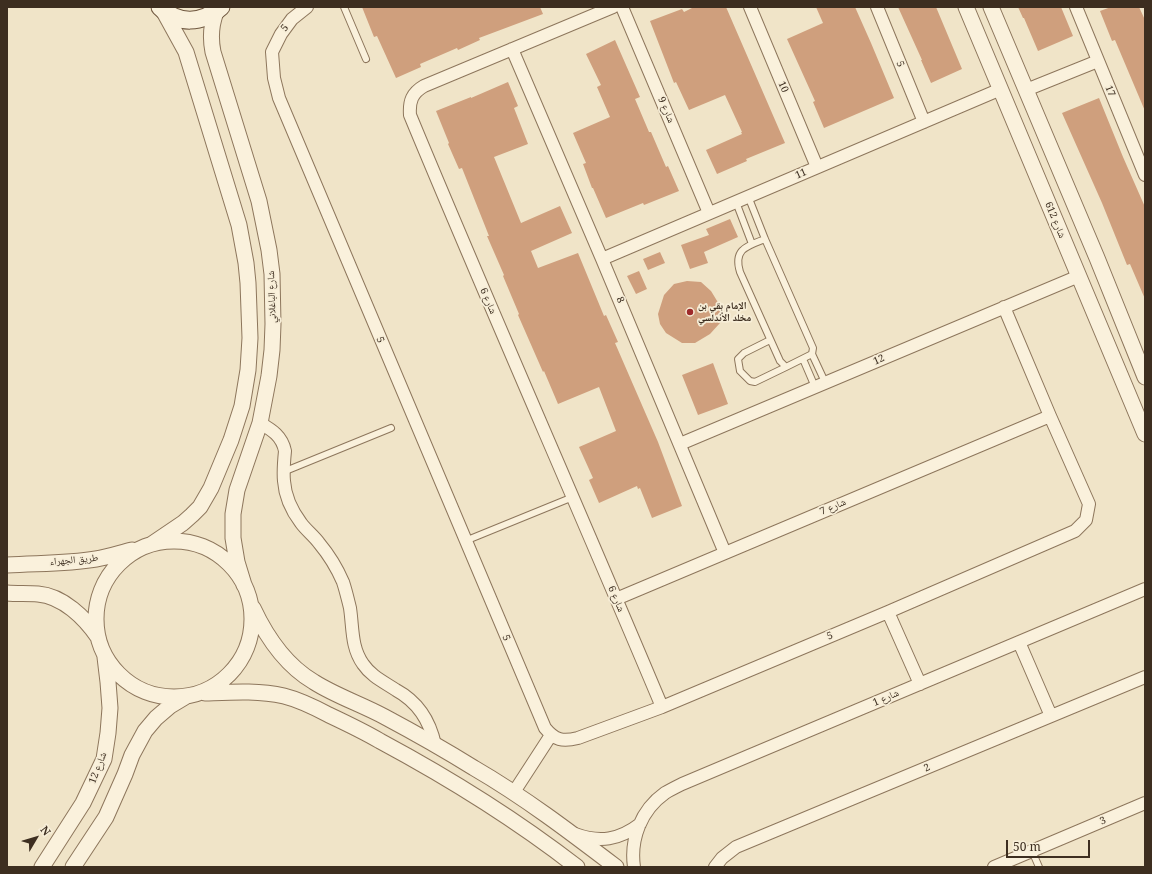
<!DOCTYPE html>
<html>
<head>
<meta charset="utf-8">
<style>
	body { margin:0 }
	#map { position:relative; width:1152px; height:874px; overflow:hidden; background:#f0e4c8; font-family:"Noto Serif",serif }
	canvas { display:block }
	.frame { position:absolute; inset:0; border:8px solid #3d2e20; pointer-events:none }
	.north { position:absolute; left:16px; top:818px; width:40px; height:40px; -webkit-text-stroke:3px #f7eed8; paint-order:stroke; rotate:52deg; font-size:11px; font-weight:700; line-height:16px; text-align:center; color:#3d2e20 }
	.north::after { content:''; display:block; margin:auto; width:14px; height:18px; background:#3d2e20; clip-path:polygon(50% 0,100% 100%,50% 72%,0 100%) }
	.scale { position:absolute; left:1006px; top:840px; width:84px; height:18px; box-sizing:border-box; border:2px solid #3d2e20; border-top:0; padding-left:5px; font-size:12px; line-height:14px; white-space:nowrap; color:#3d2e20; -webkit-text-stroke:3px #f7eed8; paint-order:stroke }
</style>
</head>
<body>
<div id="map">
<canvas width="1152" height="874"></canvas>
<div class="frame"></div>
<div class="north">N</div>
<div class="scale">50 m</div>
</div>
<script>
const ctx = document.querySelector('canvas').getContext('2d');
ctx.lineJoin = 'round';
function paint(path, color) { ctx.fillStyle = color; ctx.fill(path, 'evenodd'); }
function stroke(path, color, width, dash) { ctx.strokeStyle = color; ctx.lineWidth = width; ctx.lineCap = dash ? 'butt' : 'round'; ctx.setLineDash(dash || []); ctx.stroke(path); }
function write(font, color, halo, rows, align = 'center') {
  ctx.font = font + ' "Noto Serif","Noto Naskh Arabic",serif'; ctx.lineWidth = 3.5; ctx.setLineDash([]); ctx.textBaseline = 'middle'; ctx.strokeStyle = halo; ctx.fillStyle = color; for (const [text, x, y, turn = 0] of rows) {
    ctx.save(); ctx.translate(x, y); ctx.rotate((+turn || 0) * Math.PI / 180); ctx.textAlign = isNaN(turn) ? turn : align; if (halo) ctx.strokeText(text, 0, 0); ctx.fillText(text, 0, 0); ctx.restore();
  }
}
paint(new Path2D(`
	M362,7H540L543,14L479,38L480,40L458,50L457,48L420,64L421,67L396,78L377,36L374,37Z
	M694,7H726L785,143L746,159L747,161L717,174L706,150L742,134L741,132H742L725,95L689,110L676,82L674,83L650,21L682,9L684,12Z
	M816,7H855L871,43L894,98L824,128L813,102L815,101L787,39L823,23Z
	M898,7H936L962,69L931,83L921,60H922Z
	M1018,7H1061L1073,36L1038,51L1024,18H1023Z
	M1111,7H1139L1145,20V111L1115,40L1112,41L1100,11Z
	M615,40L640,97L635,99L649,132H651L666,167L668,166L679,191L644,205L643,203L606,218L593,188H592L583,164L586,163L573,133L610,117L597,87L601,85L586,54Z
	M508,82L518,106L514,108L528,144L494,157L521,223L560,206L572,233L531,251L538,268L578,253L604,316L606,315L618,342L615,343L658,442L682,506L652,518L640,488L638,489L637,486L599,503L589,480L593,478L579,447L616,431L599,387L558,404L544,371L543,372L518,315L519,314L503,276L504,275L487,236H489L462,168L459,169L448,144L449,143L436,111L471,97V98Z
	M1099,98L1123,157L1145,207V299L1130,264L1127,265L1102,203L1062,113Z
	M730,219L738,237L704,252L708,263L690,269L681,245L709,235L706,229Z
	M660,252L665,263L648,270L643,259Z
	M639,271L647,289L636,294L627,276Z
	M687,281L701,282L711,291L722,309L720,323L710,334L695,343H682L666,333L660,324L658,314L664,295L674,284Z
	M713,363L728,404L698,415L682,375Z`), '#cf9f7d');
const service = new Path2D(`
	M344,7L366,59
	M748,196L765,239L813,348L812,354L825,382
	M736,202L752,244
	M765,239C747,246 733,249 740,272L780,361L786,367L812,354
	M770,340L744,353L738,359L740,371L750,381L755,382L786,367
	M803,359L815,387
	M283,472L391,428
	M465,541L573,497
	M1032,851L1039,867`);
const minor = new Path2D(`
	M307,7L292,19L281,34L272,52L274,78L279,98L545,728C555,740 562,742 578,738L662,707L888,612L1075,531L1086,520L1089,504L1050,416L1004,307
	M613,7L424,86C412,93 409,101 410,115C492,313 579,509 662,707
	M622,7L709,213
	M750,7L817,167
	M877,7L924,122
	M1076,7L1145,175
	M512,49L602,259L725,553
	M1026,90L1098,61
	M602,259L1001,89
	M260,423C272,430 282,436 285,451C284,461 283,471 284,481C285,496 292,511 301,523C306,530 314,536 319,543C329,555 337,568 343,582C346,591 348,600 350,608C353,628 351,647 363,664C371,676 384,682 396,690C418,702 430,721 435,745
	M680,444L1079,276
	M616,599L1050,416
	M888,612L920,684
	M1019,642L1051,716
	M514,792L551,735
	M575,834C600,843 619,840 640,824
	M634,867C630,839 641,810 665,793C670,790 676,787 682,784L1145,589
	M715,867L722,858L736,847L1145,677
	M994,867L1145,803`);
const tertiary = new Path2D(`
	M966,7L1145,434
	M991,7L1097,258L1145,377
	M216,12C211,25 210,37 213,52L259,201L269,250L272,274L273,324L272,350L269,376L260,423L237,490L233,514V538L237,562L244,585
	M96 619a78 78 0 1 1 156 0a78 78 0 1 1-156 0Z
	M152,544L183,523L192,515L200,507L211,488L231,440L242,406L248,370L250,338L248,283L246,263L239,225L186,52L164,12
	M7,565C37,563 66,564 96,559C108,557 120,553 132,550
	M7,593C17,594 28,593 38,594C63,596 85,618 98,637
	M253,608C267,638 285,665 314,682C336,696 361,704 385,717C415,733 445,750 474,768C524,797 570,832 616,867
	M205,693C231,692 258,690 284,696C300,700 314,707 329,715C346,723 363,731 380,741C449,778 515,819 577,867
	M42,867L83,803L104,759L108,733L110,708L108,682L105,657
	M73,867L106,817L125,774L132,755L145,731L156,718L170,706L185,697`);
const secondary = new Path2D(`
	M160,7C178,25 202,24 221,7`);
stroke(service, '#8d765c', 8);
stroke(minor, '#8d765c', 14);
stroke(tertiary, '#8d765c', 17);
stroke(secondary, '#6f573f', 19);
stroke(service, '#faf1dc', 6);
stroke(minor, '#faf1dc', 12);
stroke(tertiary, '#faf1dc', 15);
stroke(secondary, '#faf1dc', 17);
for (const [x, y, r, color] of [
	[690,312,4,"#9e2a2b"]
]) { const dot = new Path2D(); dot.arc(x, y, r, 0, 2 * Math.PI); ctx.fillStyle = color; ctx.fill(dot); stroke(dot, '#f7eed8', 1.5); }
write('10px', '#3d2e20', '#f7eed8', [
	["5",285,28,-53],
	["5",900,64,68],
	["10",783,87,67],
	["17",1110,91,68],
	["شارع 9",666,110,67],
	["11",801,174,-23],
	["شارع 612",1055,220,67],
	["شارع الباغلاني",272,297,-92],
	["8",620,300,67],
	["شارع 6",488,301,67],
	["5",380,340,67],
	["12",879,360,-23],
	["شارع 7",833,507,-23],
	["طريق الجهراء",74,560,-5],
	["شارع 6",616,599,67],
	["5",830,636,-23],
	["5",506,638,67],
	["شارع 1",886,698,-23],
	["شارع 12",98,768,-69],
	["2",927,768,-23],
	["3",1103,821,-23]
]);
write('bold 10px', '#3d2e20', '#f7eed8', [
	["الإمام بقي بن",698,306],
	["مخلد الأندلسي",698,318]
], 'left');
</script>
</body>
</html>
